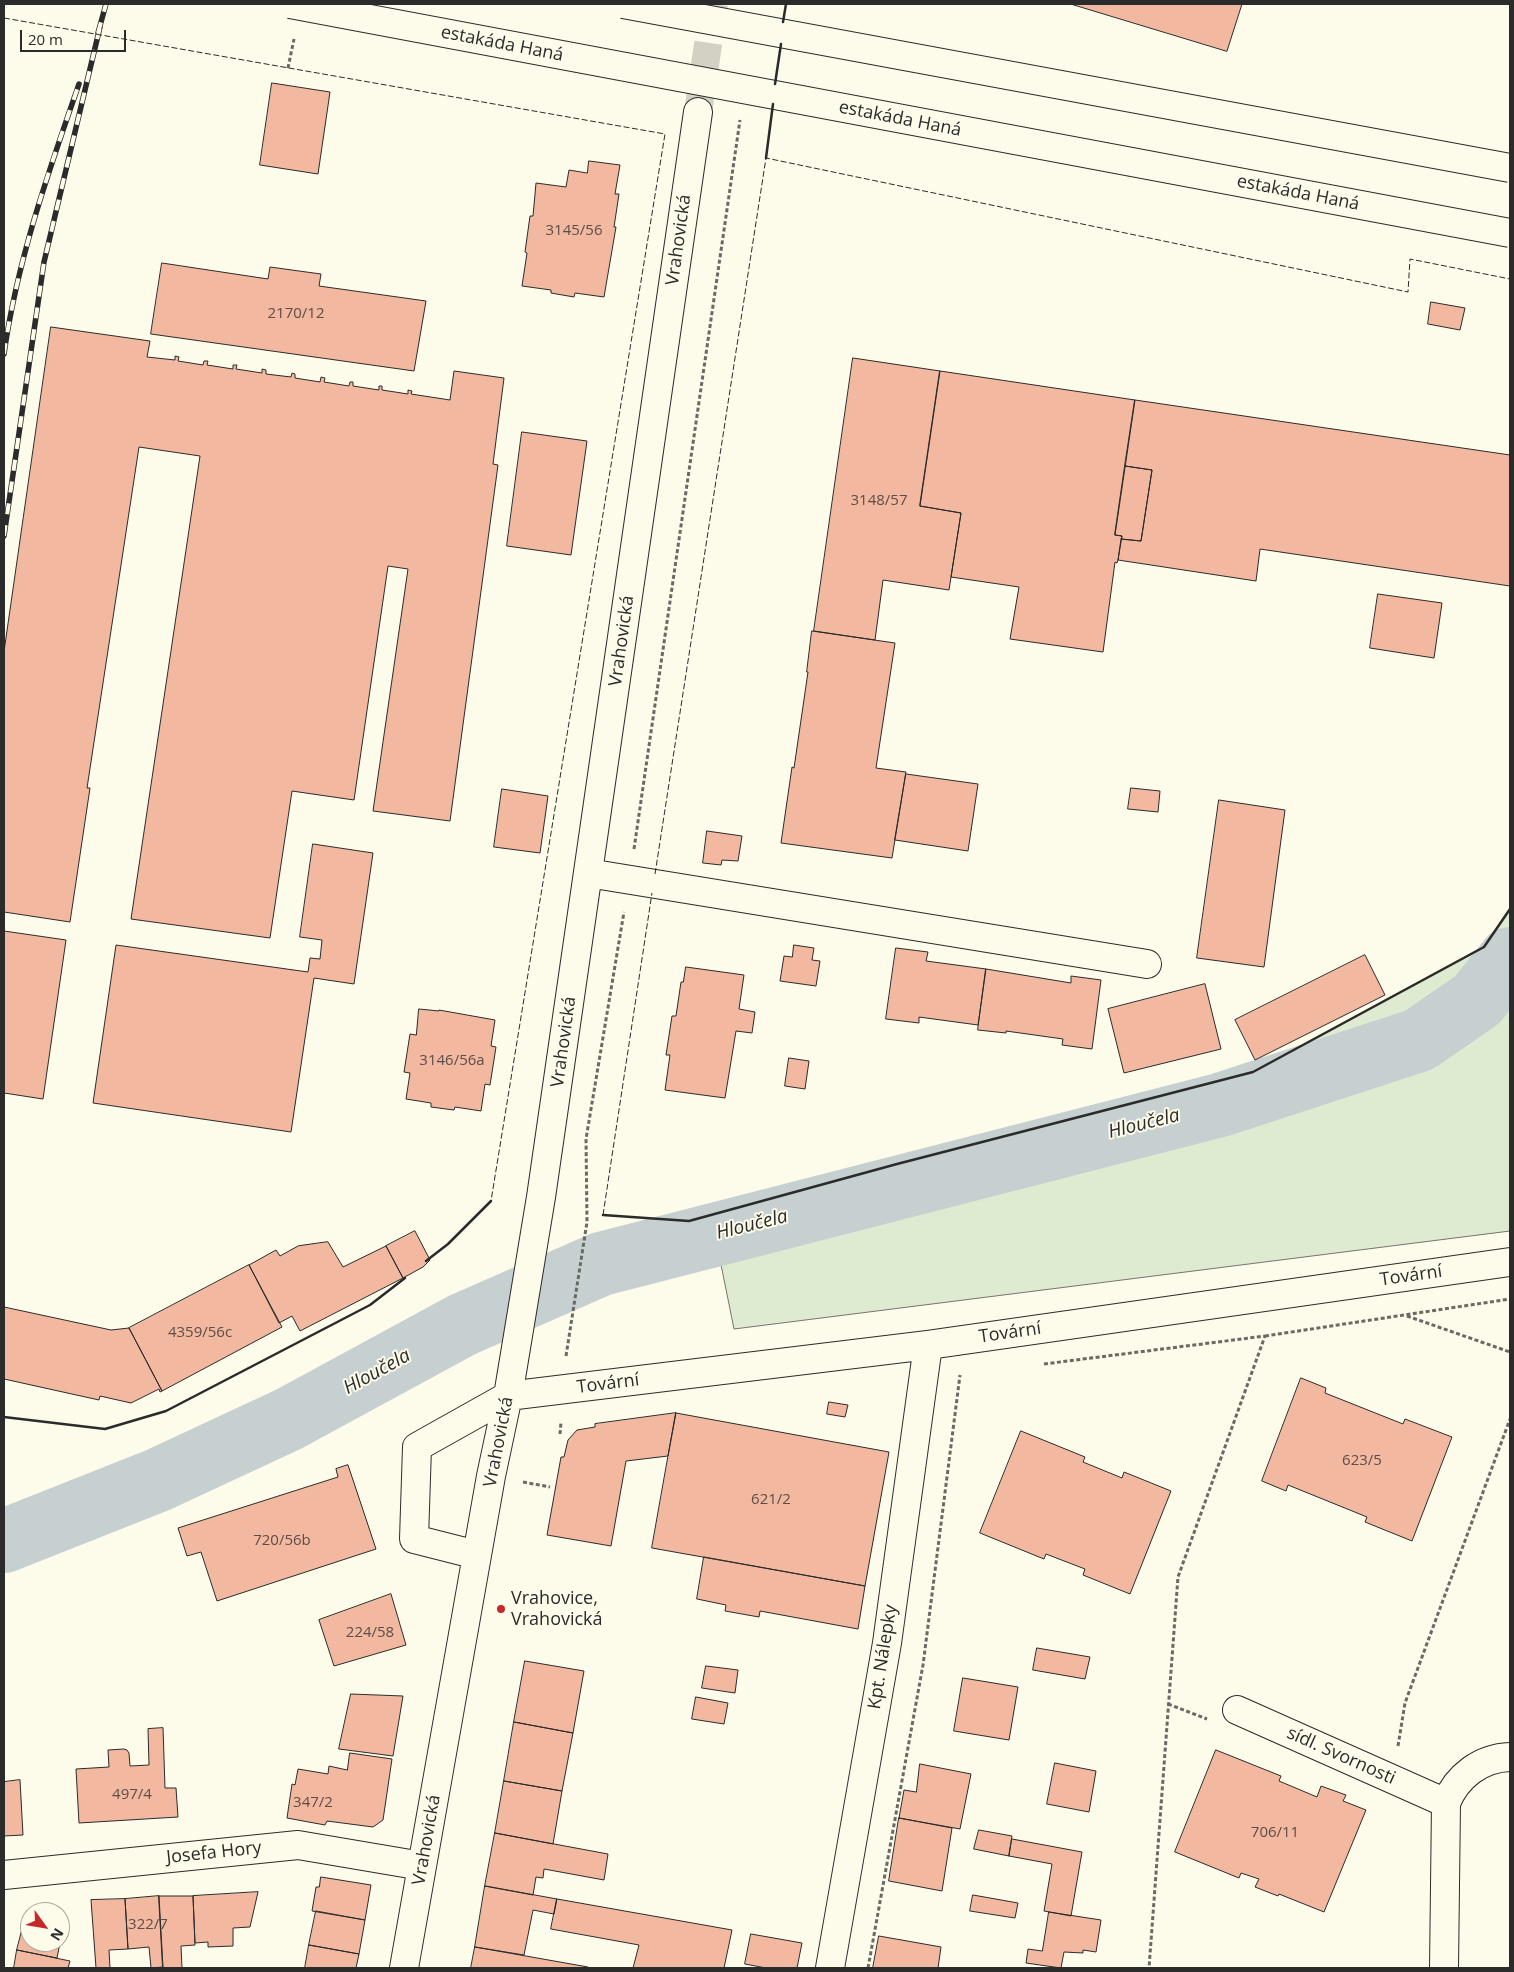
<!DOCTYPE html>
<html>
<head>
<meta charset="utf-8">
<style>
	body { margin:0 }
	#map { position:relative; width:1514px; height:1972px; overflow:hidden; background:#fdfbea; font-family:"Open Sans",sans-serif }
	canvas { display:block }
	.frame { position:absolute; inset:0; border:5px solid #2b2b2b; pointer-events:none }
	.north { position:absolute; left:20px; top:1902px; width:50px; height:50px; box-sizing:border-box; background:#fdfbea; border:1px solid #a9a89e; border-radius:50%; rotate:122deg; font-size:14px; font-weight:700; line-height:20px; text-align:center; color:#2b2b2b }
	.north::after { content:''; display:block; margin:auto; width:18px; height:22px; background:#c62828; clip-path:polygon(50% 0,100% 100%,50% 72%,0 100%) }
	.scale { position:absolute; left:20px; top:30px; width:106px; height:22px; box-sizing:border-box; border:2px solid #2b2b2b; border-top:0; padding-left:6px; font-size:15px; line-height:18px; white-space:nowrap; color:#2b2b2b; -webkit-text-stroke:4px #fdfbea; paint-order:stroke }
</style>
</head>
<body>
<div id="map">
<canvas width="1514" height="1972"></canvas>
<div class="frame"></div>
<div class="north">N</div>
<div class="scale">20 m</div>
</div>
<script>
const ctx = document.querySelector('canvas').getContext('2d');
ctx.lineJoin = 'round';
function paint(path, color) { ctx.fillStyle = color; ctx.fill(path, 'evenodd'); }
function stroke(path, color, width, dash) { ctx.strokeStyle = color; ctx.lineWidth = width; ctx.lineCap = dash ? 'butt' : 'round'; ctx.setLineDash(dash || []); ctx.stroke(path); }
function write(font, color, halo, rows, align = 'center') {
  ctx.font = font + ' "Open Sans",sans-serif'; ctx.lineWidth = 4; ctx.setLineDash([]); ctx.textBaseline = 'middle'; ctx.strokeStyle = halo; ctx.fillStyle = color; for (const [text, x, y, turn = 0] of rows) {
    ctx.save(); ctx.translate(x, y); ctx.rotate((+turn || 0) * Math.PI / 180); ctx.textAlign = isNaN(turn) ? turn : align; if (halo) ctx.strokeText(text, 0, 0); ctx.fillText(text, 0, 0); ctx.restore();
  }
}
const green = new Path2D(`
	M1510,909V1231L734,1329L711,1215L897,1164L1253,1072L1483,947Z`);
paint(green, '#deebd1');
stroke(green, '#74746e', 1);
stroke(new Path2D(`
	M4,1541L158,1480L289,1419L462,1325L601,1264L1220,1105L1419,1040L1477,1000L1510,959`), '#c7d0d0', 64);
const building = new Path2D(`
	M1071,4H1242L1227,51Z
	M272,83L330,92L318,174L260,165Z
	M589,161L620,165L615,194H619L614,227H616L604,297L575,293L574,297L551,293V290L522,286L527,253L525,252L530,216H533L536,183L566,187L569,170L587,173Z
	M162,263L268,279L270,267L321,274L319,286L426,301L414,371L151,334Z
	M1431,302L1465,308L1460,330L1428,324Z
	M51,327L150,341L147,357L175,360V356L179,357L178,361L203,365L204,361H208L207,365L233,369V365H237L236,369L262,373V369L266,370V374L291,377L292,373L295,374V378L320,382L321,377L325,378L324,382L349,386L350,382H353V386L379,390V386H382V390L408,394V390L412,391L411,394L450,400L454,371L504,378L493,464L498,465L450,821L373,811L408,569L388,566L354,800L292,791L270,938L131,919L200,456L139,447L87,788H90L70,922L4,912V652Z
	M853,358L940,371L920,506L961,513L949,590L883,580L875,640L814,631Z
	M940,371L1135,400L1115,535L1122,536L1118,560L1117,563L1115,562L1103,652L1010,639L1019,587L951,577L961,513L920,506Z
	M1135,400L1510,455V586L1260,549L1256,581L1118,560L1121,539L1141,541L1152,470L1125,466Z
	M522,432L587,441L571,555L507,546Z
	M1125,466L1152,470L1141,541L1121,539L1122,536L1115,535Z
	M1378,594L1442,603L1434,658L1370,648Z
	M812,631L895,643L876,768L906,772L892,858L781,843L792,767L794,768L808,672H807Z
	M906,774L978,784L968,851L895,840Z
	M1131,788L1160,791L1158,812L1128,809Z
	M502,789L548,796L540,853L494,847Z
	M1219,800L1285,810L1264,967L1197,958Z
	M707,831L742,836L738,861L722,860L721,865L703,863Z
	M313,844L373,853L354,984L314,978L291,1132L93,1103L116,945L308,972L310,958L320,959L322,940L300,937Z
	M4,931L66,940L43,1099L4,1093Z
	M794,945L814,948L812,960L820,961L816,986L780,981L784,956L792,957Z
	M896,948L928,952L926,961L986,969L978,1025L919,1017V1023L886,1019Z
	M1365,955L1385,995L1255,1060L1235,1020Z
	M686,967L744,975L739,1009L755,1012L752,1033L736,1031L725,1098L665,1090L670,1055H666L672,1016H676L681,982H683Z
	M986,969L1071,983V976L1101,980L1092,1049L1062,1045L1063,1039L1006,1031V1033L978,1030Z
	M1205,984L1221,1049L1124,1073L1108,1009Z
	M419,1009L439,1011V1010L495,1020L491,1046L496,1047L490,1085L485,1084L481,1111L455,1107L454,1110L431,1107V1103L406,1099L410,1073L404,1072L410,1034L416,1035Z
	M789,1058L809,1061L805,1089L785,1086Z
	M415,1231L430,1260L423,1267L403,1278L386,1246Z
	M328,1242L343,1267L386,1246L403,1278L300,1331L292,1316L279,1323L249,1265L276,1250L280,1256L298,1246Z
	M249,1265L282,1327L162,1391L129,1328Z
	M4,1307L111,1330L129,1328L162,1391L160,1392L159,1389L131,1403L100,1396L99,1400L4,1379Z
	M1301,1378L1326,1388L1325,1393L1403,1424L1405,1419L1452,1437L1412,1541L1365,1522L1367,1517L1288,1485L1286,1491L1262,1481Z
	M829,1402L848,1405L845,1417L827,1414Z
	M676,1413L889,1452L865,1586L652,1548Z
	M676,1413L668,1456L626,1461L611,1546L547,1535L561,1457H564L568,1440L577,1430L595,1427V1424Z
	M1021,1431L1085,1457L1083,1462L1122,1478L1124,1472L1171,1491L1130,1594L1083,1575L1085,1569L1046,1554L1044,1559L980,1533Z
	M348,1465L376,1549L217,1601L201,1552L187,1556L178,1528L338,1477L336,1469Z
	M704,1557L865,1586L858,1629L760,1611L759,1617L725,1611L726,1605L697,1599Z
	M391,1594L406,1645L334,1666L319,1620Z
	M1037,1648L1090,1657L1085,1679L1033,1670Z
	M525,1661L584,1671L573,1733L514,1722Z
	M706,1666L738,1670L735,1693L702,1688Z
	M963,1678L1018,1687L1009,1740L954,1731Z
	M351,1694L403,1696L393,1756L339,1749Z
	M696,1697L728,1703L724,1724L692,1719Z
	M514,1722L573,1733L562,1791L504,1781Z
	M163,1728L165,1788H176L178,1817L79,1823L76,1769L109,1767L108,1750L124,1749L127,1750L129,1753L130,1766L149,1765L148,1729Z
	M1216,1750L1281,1776L1279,1781L1317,1797L1321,1786L1346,1795L1343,1801L1366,1810L1324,1912L1279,1894L1278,1896L1255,1887L1259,1879L1241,1873L1239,1878L1175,1852Z
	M350,1753L392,1759L383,1820L373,1827L327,1821L325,1825L287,1818L292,1784L295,1785L298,1769L328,1774L329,1766L347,1770Z
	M1055,1763L1096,1771L1089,1812L1047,1804Z
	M920,1764L971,1774L960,1829L899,1818L904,1790L916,1792Z
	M20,1780L23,1835L4,1836V1782Z
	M504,1781L562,1791L553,1844L495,1833Z
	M899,1818L952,1828L942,1891L889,1881Z
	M979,1830L1012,1836L1009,1856L974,1849Z
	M495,1833L608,1854L604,1880L544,1869L543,1878L536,1877L533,1895L485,1886Z
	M1012,1839L1082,1852L1071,1916L1044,1911L1052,1864L1009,1856Z
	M321,1877L371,1885L365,1920L312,1911L316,1887H319Z
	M485,1886L557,1899L554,1914L533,1910L524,1955L475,1947Z
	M258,1892L250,1927L233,1928V1946L208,1947V1942L195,1943L193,1896Z
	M973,1895L1018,1903L1015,1918L970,1911Z
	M159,1896L163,1967L151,1968L149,1947L128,1949L125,1899Z
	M159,1896H193L195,1945L181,1946L182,1968H163Z
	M125,1899L128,1949L109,1950L110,1968H96L91,1900Z
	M557,1899L732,1930L724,1968H633L639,1945L551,1929Z
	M27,1911L31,1912L30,1942H60V1917L65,1918L57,1958L17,1950Z
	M316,1911L365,1920L359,1954L309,1945Z
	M1049,1912L1101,1920L1096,1952L1083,1950V1953L1064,1952L1061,1968L1026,1963L1028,1949L1042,1951Z
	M751,1934L802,1943L797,1968H766L745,1964Z
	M879,1936L941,1947L938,1968H873Z
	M309,1945L359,1954L356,1968H305Z
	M475,1947L588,1967L587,1968H471Z
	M17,1950L70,1961L68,1968H14Z`);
paint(building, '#f2b8a0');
stroke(building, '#2b2b2b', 1);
stroke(new Path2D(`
	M698,112L714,4`), '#d3d1c4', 28, [28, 14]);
const minor = new Path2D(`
	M588,873L1147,964
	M477,1555L414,1539L417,1447L508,1396L928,1345L1510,1262
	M1237,1710L1446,1803
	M4,1875L298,1845L422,1866
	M404,1968L491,1476L508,1396L541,1197L698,112
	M830,1968L887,1643L928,1345
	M1444,1968L1446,1803C1457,1776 1481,1758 1510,1757`);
stroke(minor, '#2b2b2b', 30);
stroke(new Path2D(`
	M288,68L294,39
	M634,849L740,120
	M1407,1316L1510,1352
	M1265,1336L1510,1299
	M566,1356L587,1222L586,1139L624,912
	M1044,1364L1265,1336L1178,1577L1149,1968
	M560,1434L561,1422
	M523,1482L550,1487
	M1168,1704L1207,1719
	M1398,1746L1405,1703L1510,1419
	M868,1968L923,1665L960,1375`), '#6a6964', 3, [4, 2.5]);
stroke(minor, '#fdfbea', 28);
const rail = new Path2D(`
	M98,33L106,4
	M4,354C17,261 48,173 79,84
	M4,536L44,262L100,27`);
stroke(rail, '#2b2b2b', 5.5);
stroke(rail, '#fdfbea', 4, [11]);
const highwayBridge = new Path2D(`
	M290,4L1510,233
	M623,4L1510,168`);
stroke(highwayBridge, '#2b2b2b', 30, []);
stroke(highwayBridge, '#fdfbea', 28);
stroke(new Path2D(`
	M4,18L665,134L491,1201
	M655,874L766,158L1408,292L1410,259L1510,279
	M603,1215L652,893`), '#2b2b2b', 1, [6, 2.5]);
stroke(new Path2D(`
	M783,22L786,4
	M775,84L781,44
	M766,158L773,104
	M603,1215L689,1221L897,1164L1253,1072L1484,947L1510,909
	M426,1261L448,1244L491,1201
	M4,1417L105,1429L166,1411L370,1305L405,1278`), '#2b2b2b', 2.5);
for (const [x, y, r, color] of [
	[501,1609,5,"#c62828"]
]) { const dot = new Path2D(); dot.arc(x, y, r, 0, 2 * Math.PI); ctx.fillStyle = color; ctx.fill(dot); stroke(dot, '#fdfbea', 2); }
write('15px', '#5d4e48', null, [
	["3145/56",574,231],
	["2170/12",296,314],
	["3148/57",879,501],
	["3146/56a",452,1061],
	["4359/56c",200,1333],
	["623/5",1362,1461],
	["621/2",771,1500],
	["720/56b",282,1541],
	["224/58",370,1633],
	["497/4",132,1795],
	["347/2",313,1803],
	["706/11",1275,1833],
	["322/7",148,1925]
]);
write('18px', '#2b2b2b', '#fdfbea', [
	["estakáda Haná",502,44,11],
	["estakáda Haná",900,119,11],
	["estakáda Haná",1298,193,11],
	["Vrahovická",679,240,-82],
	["Vrahovická",622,641,-82],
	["Vrahovická",564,1042,-82],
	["Tovární",1411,1276,-8],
	["Tovární",1010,1333,-8],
	["Tovární",608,1384,-7],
	["Vrahovická",499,1442,-79],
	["Kpt. Nálepky",883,1657,-81],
	["sídl. Svornosti",1341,1756,24],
	["Vrahovická",427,1840,-80],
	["Josefa Hory",214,1853,-6]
]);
write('18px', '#2b2b2b', '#fdfbea', [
	["Vrahovice,",511,1599],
	["Vrahovická",511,1620]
], 'left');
write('italic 19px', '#2b2b2b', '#fdfbea', [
	["Hloučela",1144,1124,-14],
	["Hloučela",752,1225,-14],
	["Hloučela",377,1372,-29]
]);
</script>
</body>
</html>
